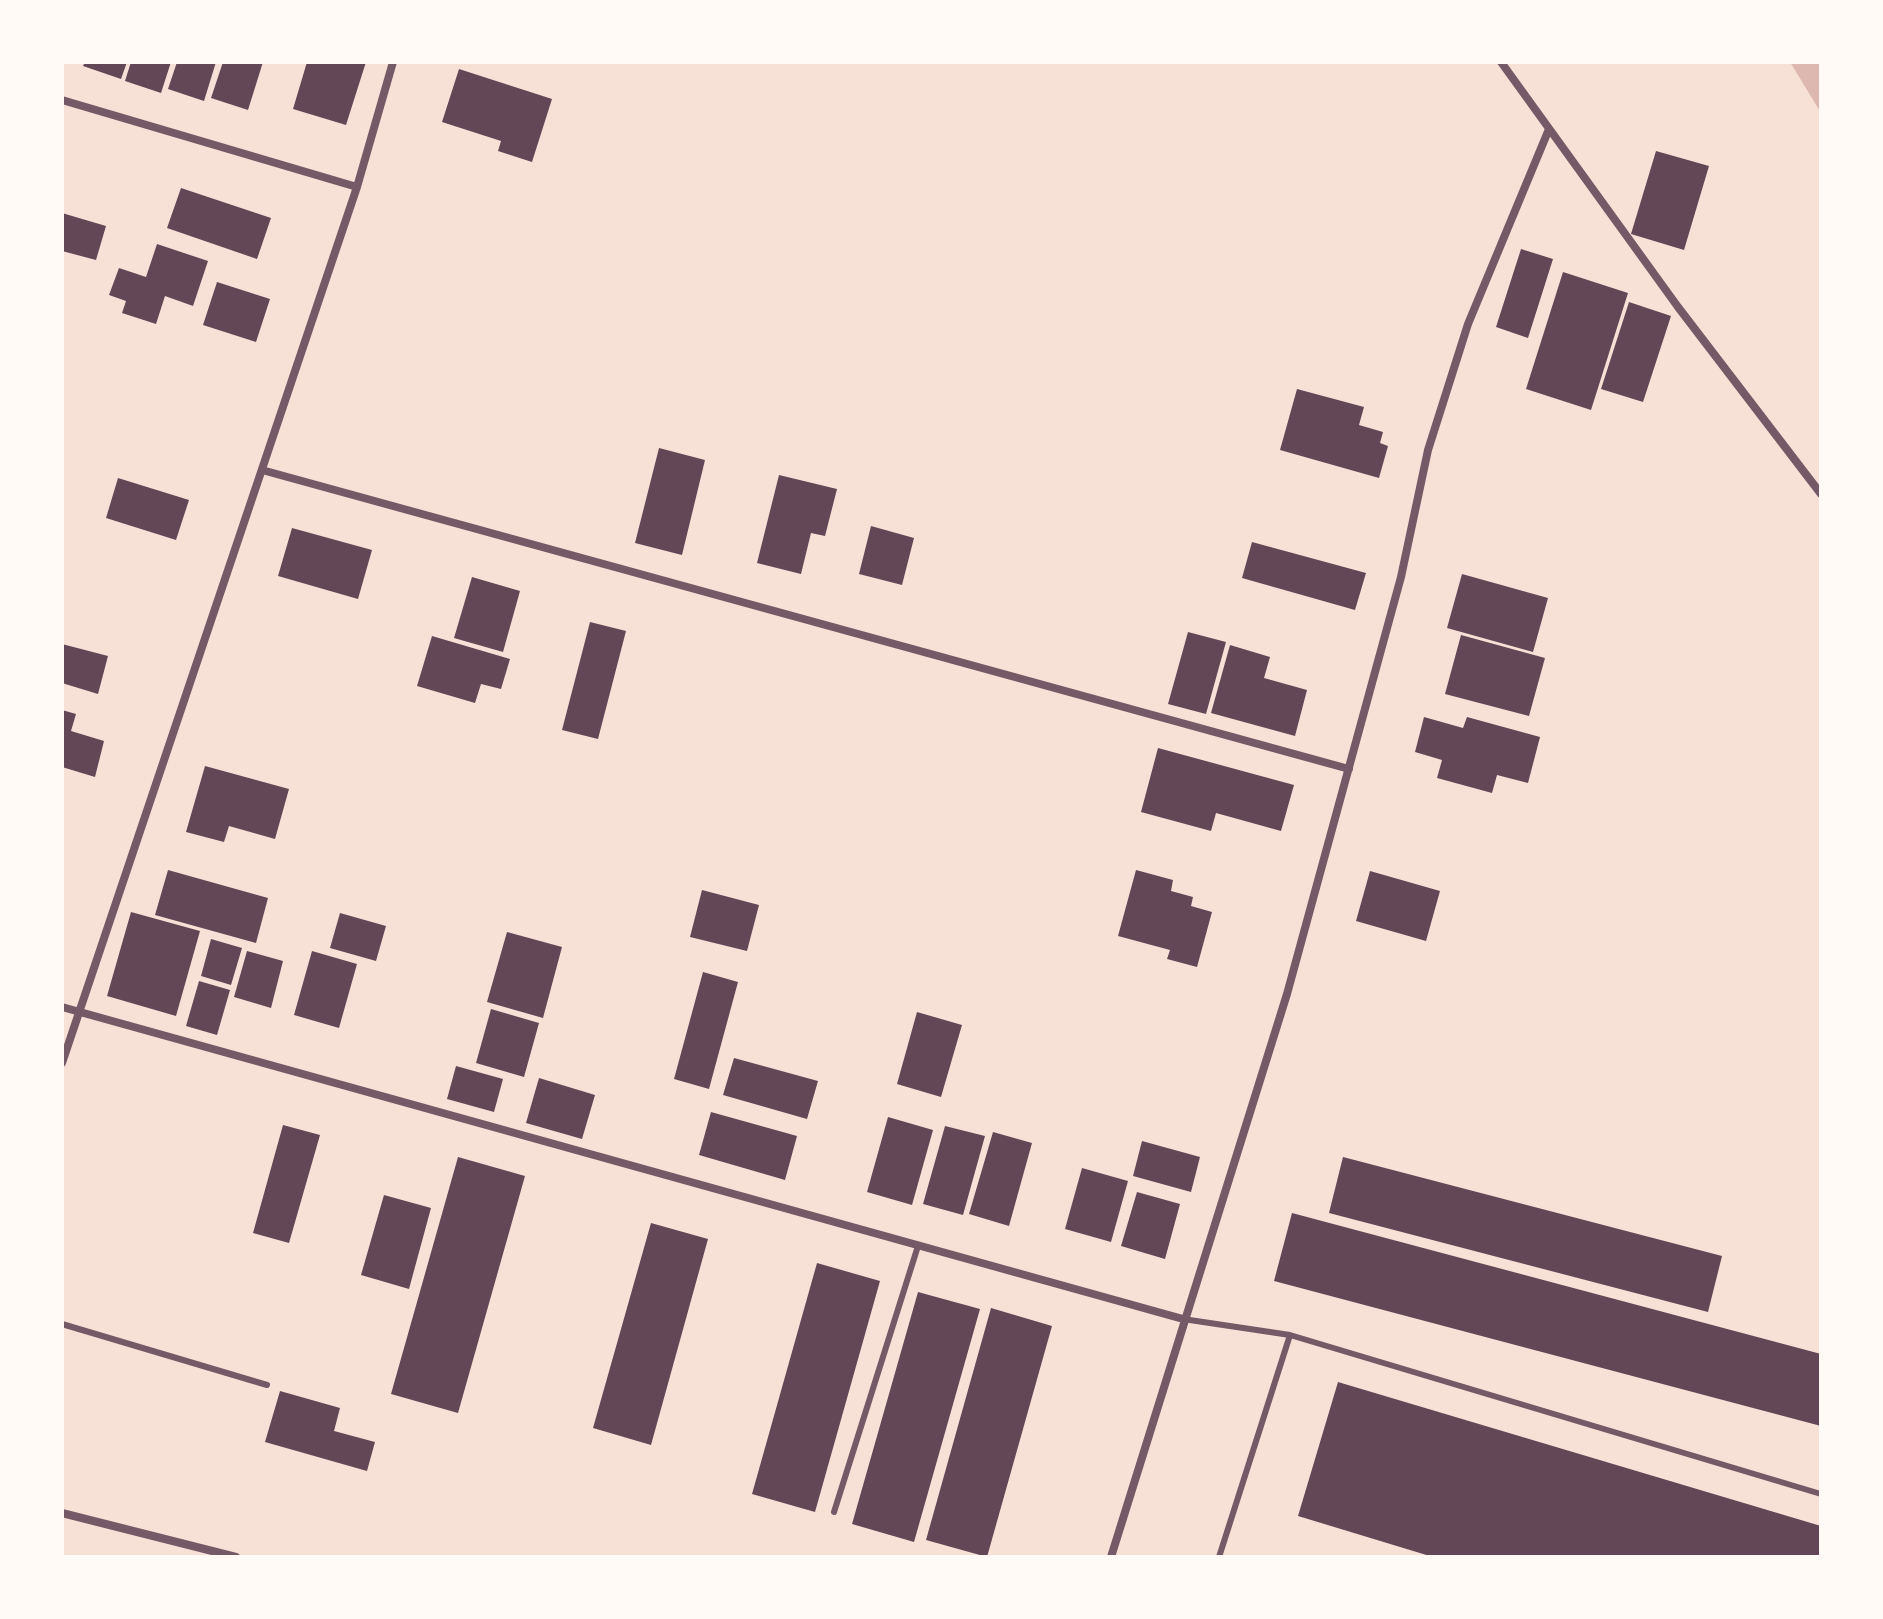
<!DOCTYPE html>
<html>
<head>
<meta charset="utf-8">
<style>
	body { margin:0 }
	#map { position:relative; width:1883px; height:1619px; overflow:hidden; background:#f7e1d7; font-family:"Fira Sans",sans-serif }
	canvas { display:block }
	.frame { position:absolute; inset:0; border:64px solid #fffaf5; pointer-events:none }
</style>
</head>
<body>
<div id="map">
<canvas width="1883" height="1619"></canvas>
<div class="frame"></div>
</div>
<script>
const ctx = document.querySelector('canvas').getContext('2d');
ctx.lineJoin = 'round';
function paint(path, color) { ctx.fillStyle = color; ctx.fill(path, 'evenodd'); }
function stroke(path, color, width, dash) { ctx.strokeStyle = color; ctx.lineWidth = width; ctx.lineCap = dash ? 'butt' : 'round'; ctx.setLineDash(dash || []); ctx.stroke(path); }
paint(new Path2D(`
	M1790,62H1821V113Z`), '#dcb8b0');
paint(new Path2D(`
	M85,62H127L121,79L83,66Z
	M131,62H171L161,93L125,81Z
	M177,62H216L204,101L168,89Z
	M223,62H263L248,110L211,98Z
	M307,62H366L346,125L293,109Z
	M459,69L552,99L532,162L498,151L501,141L442,122Z
	M1656,151L1709,166L1684,250L1631,234Z
	M181,188L271,218L257,259L167,228Z
	M62,213L106,226L96,260L62,251Z
	M157,244L208,261L193,306L165,296L156,324L122,313L126,301L109,295L119,268L146,277Z
	M1521,249L1553,259L1528,338L1496,327Z
	M1563,272L1628,293L1591,410L1526,389Z
	M217,282L270,299L256,342L203,325Z
	M1629,302L1671,316L1643,402L1601,389Z
	M1297,389L1364,407L1359,425L1383,432L1380,443L1388,446L1379,478L1280,450Z
	M659,448L705,460L682,555L635,543Z
	M779,475L837,489L825,536L811,533L801,574L757,563Z
	M118,478L189,500L176,540L106,518Z
	M871,526L914,538L902,585L859,574Z
	M292,528L372,550L358,599L278,576Z
	M1252,542L1366,573L1355,610L1242,578Z
	M1462,574L1548,598L1533,652L1447,628Z
	M472,577L520,591L503,652L454,638Z
	M590,622L626,631L598,739L562,730Z
	M1188,632L1226,642L1206,714L1168,704Z
	M1461,635L1545,658L1529,716L1445,694Z
	M432,636L510,659L501,689L481,684L475,703L417,686Z
	M62,644L108,656L98,694L62,683Z
	M1230,645L1270,657L1264,678L1307,690L1295,736L1211,713Z
	M62,710L76,714L71,731L104,741L95,777L62,767Z
	M1424,717L1463,728L1467,717L1540,737L1528,783L1497,775L1492,793L1437,778L1442,760L1415,752Z
	M1158,748L1294,785L1281,831L1216,813L1211,831L1141,812Z
	M205,766L289,789L275,839L229,826L224,842L186,832Z
	M168,870L268,898L256,943L155,915Z
	M1136,870L1173,880L1171,891L1193,897L1191,906L1212,912L1197,967L1167,959L1170,950L1118,936Z
	M1370,871L1440,891L1426,941L1356,921Z
	M702,890L759,905L747,951L690,937Z
	M131,912L200,931L176,1016L107,996Z
	M340,913L386,926L376,961L330,948Z
	M507,932L562,947L543,1018L487,1002Z
	M211,939L242,948L231,985L201,976Z
	M247,951L283,961L271,1008L234,997Z
	M312,951L357,964L339,1028L294,1015Z
	M703,972L738,982L709,1089L674,1079Z
	M199,981L230,990L217,1035L186,1026Z
	M491,1009L539,1023L524,1077L476,1063Z
	M917,1012L962,1025L941,1097L897,1084Z
	M734,1058L818,1081L807,1119L723,1095Z
	M456,1066L503,1079L494,1112L447,1099Z
	M539,1078L595,1095L582,1139L526,1123Z
	M711,1112L797,1136L785,1180L699,1155Z
	M888,1117L933,1130L912,1205L867,1192Z
	M283,1125L320,1135L289,1243L253,1233Z
	M945,1126L985,1136L963,1215L923,1204Z
	M993,1132L1032,1143L1009,1226L969,1214Z
	M1142,1141L1200,1157L1191,1192L1133,1176Z
	M458,1157L525,1176L458,1413L391,1394Z
	M1343,1157L1722,1256L1708,1312L1329,1213Z
	M1082,1168L1128,1181L1111,1242L1065,1229Z
	M1137,1192L1180,1204L1165,1259L1121,1246Z
	M384,1195L431,1208L409,1289L361,1275Z
	M1292,1213L1821,1354V1426L1274,1281Z
	M651,1223L708,1239L651,1445L593,1428Z
	M817,1263L880,1281L815,1512L752,1494Z
	M918,1292L980,1309L914,1542L852,1524Z
	M991,1308L1052,1326L987,1557L926,1540Z
	M1338,1382L1821,1526V1557H1433L1298,1516Z
	M280,1391L340,1408L334,1431L375,1442L367,1471L265,1442Z`), '#644757');
stroke(new Path2D(`
	M1183,1319L1290,1335L1821,1494
	M62,1324L267,1385
	M834,1512L918,1246
	M1219,1557L1290,1335`), '#755966', 6);
stroke(new Path2D(`
	M1501,62L1678,307L1821,494
	M62,100L357,187
	M262,470L1349,769
	M62,1007L1183,1319
	M62,1063L357,187L393,62
	M62,1513L236,1557
	M1111,1557L1287,994L1401,577L1428,450L1468,324L1549,129`), '#755966', 8);
</script>
</body>
</html>
